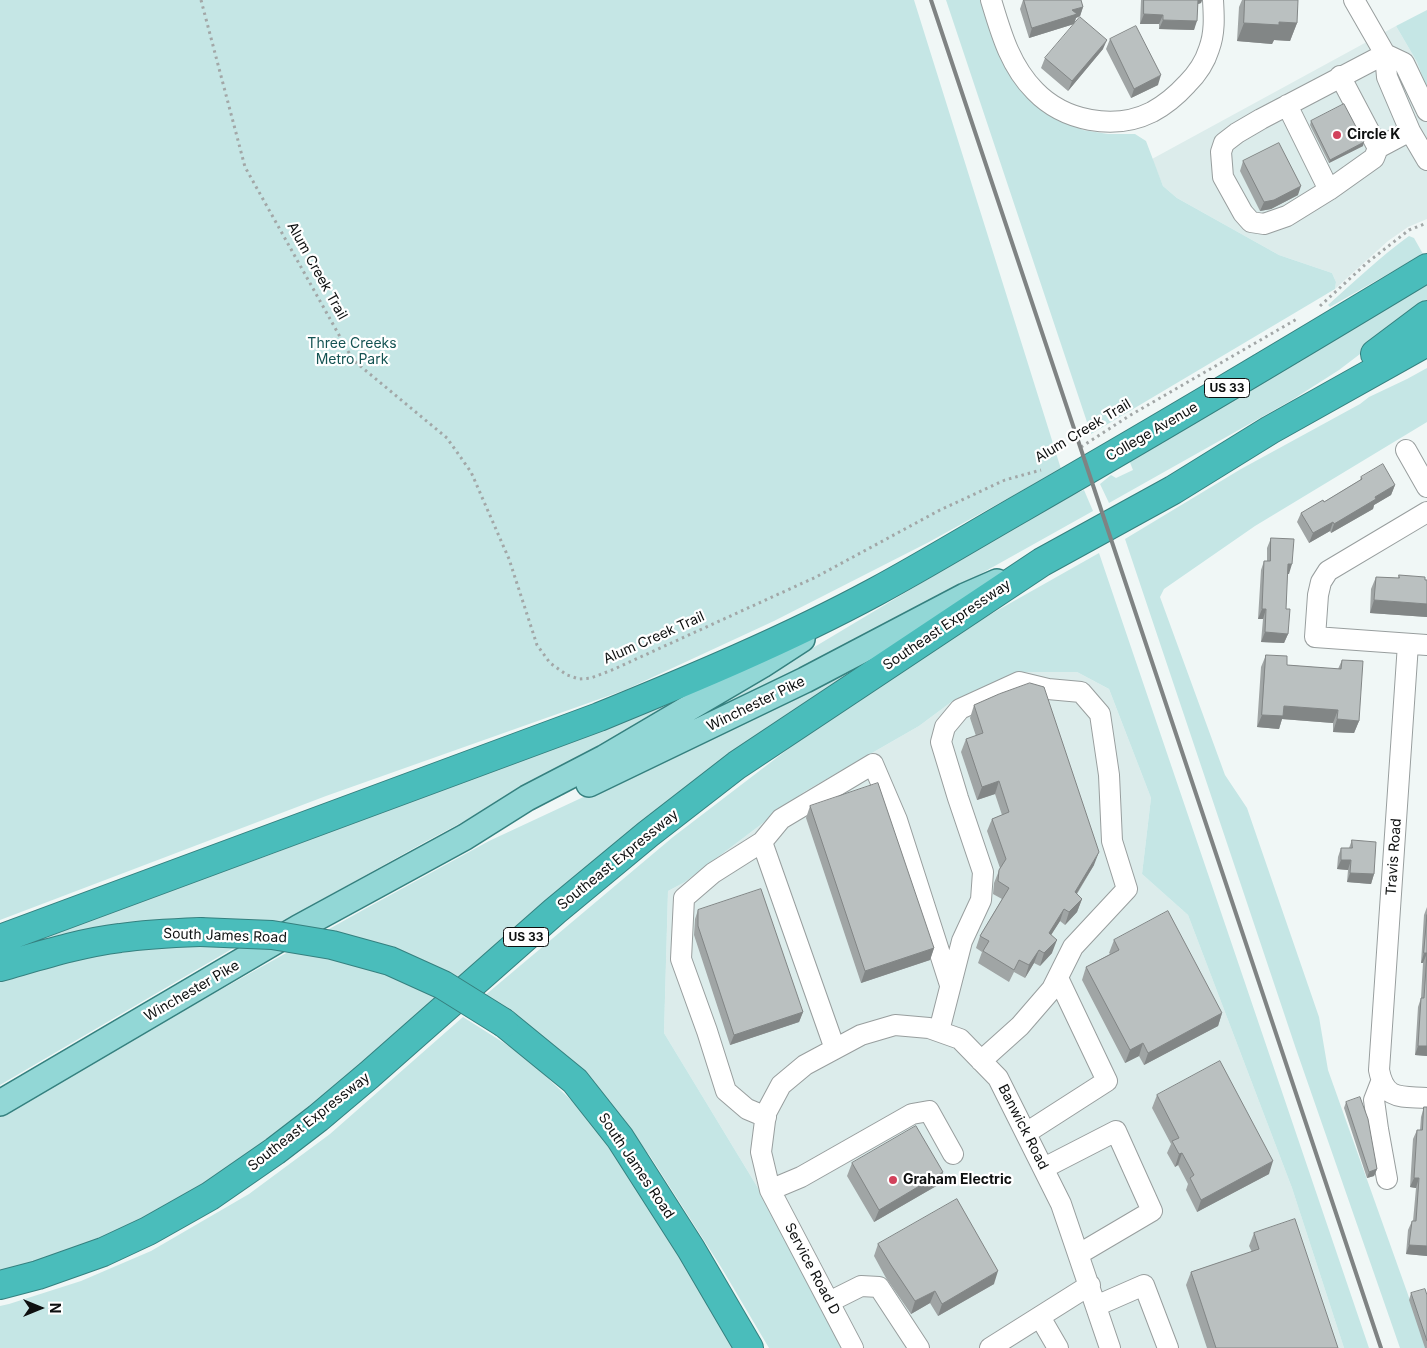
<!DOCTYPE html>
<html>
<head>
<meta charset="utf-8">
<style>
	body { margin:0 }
	#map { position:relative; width:1427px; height:1348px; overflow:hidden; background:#f0f7f6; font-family:Inter,sans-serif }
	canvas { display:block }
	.north { position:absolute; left:15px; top:1283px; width:50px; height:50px; -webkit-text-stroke:4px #fff; paint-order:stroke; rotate:90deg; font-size:14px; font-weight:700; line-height:20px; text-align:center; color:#0e1010 }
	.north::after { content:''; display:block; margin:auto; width:18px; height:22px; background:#0e1010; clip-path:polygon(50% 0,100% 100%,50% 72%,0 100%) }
</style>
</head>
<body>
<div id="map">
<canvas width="1427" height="1348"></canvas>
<div class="north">N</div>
</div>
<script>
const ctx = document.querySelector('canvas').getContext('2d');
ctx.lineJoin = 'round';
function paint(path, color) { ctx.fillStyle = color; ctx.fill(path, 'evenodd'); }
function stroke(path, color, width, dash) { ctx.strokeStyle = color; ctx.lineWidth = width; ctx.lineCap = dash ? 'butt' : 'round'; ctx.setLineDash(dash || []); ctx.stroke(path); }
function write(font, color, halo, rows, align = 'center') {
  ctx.font = font + ' Inter,sans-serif'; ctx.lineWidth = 4.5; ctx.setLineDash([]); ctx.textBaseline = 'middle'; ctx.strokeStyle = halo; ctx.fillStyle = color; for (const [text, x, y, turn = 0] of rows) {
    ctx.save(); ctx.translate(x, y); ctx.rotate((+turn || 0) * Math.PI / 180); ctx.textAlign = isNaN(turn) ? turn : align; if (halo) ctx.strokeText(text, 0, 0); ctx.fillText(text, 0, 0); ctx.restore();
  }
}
paint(new Path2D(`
	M1396,26L1417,62L1427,89V219L1408,227L1388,241L1335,289L1336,282L1332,273L1279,255L1177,198L1163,186L1152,159Z
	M1023,672H1077L1109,689L1151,798L1142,874L1188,915L1292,1188L1344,1348H843L758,1188L664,1033L668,891L685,882L804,792L919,726L954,700Z`), '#dceceb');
paint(new Path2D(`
	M0,0H914L1061,469L929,542L774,621L625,690L326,796L0,920Z
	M946,0H983L1004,63L1022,92L1044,110L1083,130L1108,134H1135L1146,141L1163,186L1177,198L1279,255L1332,273L1336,282L1335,289L1091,434Z
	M1427,10V89L1417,62L1396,26Z
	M1409,236L1414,238L1423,254L1330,307L1328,305C1355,281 1380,257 1409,236Z
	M1427,285V303L1339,370L1292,400L1109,503L1100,484L1111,475L1116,478L1133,470L1129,460Z
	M1427,368V422L1255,526L1164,589L1160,597L1225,775L1247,808L1319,1017L1328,1070L1427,1348H1400L1296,1049L1125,539L1241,469L1360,404L1369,397L1407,379Z
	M1084,490L1093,511L823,662L674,731L1055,503Z
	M1099,553L1369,1348H1344L1292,1188L1188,915L1142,874L1151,798L1109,689L1077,672H1023L954,700L919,726L804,792L685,882L668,891L664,1033L758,1188L843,1348H769L721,1267L650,1156L621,1118L483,997L673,837L792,746L888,680L968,627Z
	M863,663L766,729L657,814L274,1140L187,1200L106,1241L0,1275V1117L163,1022L363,910L489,841L725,731Z
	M700,686L598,750L425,842L280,923L203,918L127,923L48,942L0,958V951L275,853Z
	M217,944L237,946L0,1085V980L80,958L152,946Z
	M463,1017L523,1055L587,1115L620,1158L740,1348H0V1306L9,1304L81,1281L151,1251L249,1194L330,1134Z`), '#c5e6e5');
const minor = new Path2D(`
	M991,0C1001,33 1010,66 1035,91C1064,121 1114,131 1152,112C1165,105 1177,95 1187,84C1197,74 1205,62 1209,49C1215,33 1214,17 1213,0
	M1354,0L1385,54L1387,77L1410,131L1427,160
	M1385,54L1261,119L1237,133L1224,143L1221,152L1223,177L1243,213L1251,222L1264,224L1287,216L1329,190L1374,158L1378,148L1410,131
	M1385,54L1404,63L1427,111
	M1340,76L1378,148
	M1287,105L1329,190
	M1406,450L1427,487
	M1427,512L1328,571L1321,582L1318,595L1315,637L1427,645
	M1408,644L1379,1070C1385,1101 1401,1096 1427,1098
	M762,842L781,819L873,764L897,820L950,985
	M939,1031L962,941L981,900L983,872L958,798L941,742L945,727L960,709L1019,682L1048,689L1081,692L1100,714L1109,775L1112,841L1127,889L1073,947L1052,989L1020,1026L981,1061
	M1381,1082L1374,1100L1378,1129L1387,1179
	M766,1117L747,1109L726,1091L707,1031L681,959L684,898L713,873L762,842L835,1049
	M1026,1133L1107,1081L1058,978
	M1044,1168L1116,1131L1152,1211L1079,1254
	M770,1190L801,1177L912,1114L929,1111L953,1154
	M829,1302L861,1286L879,1287L919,1348
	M1096,1306L1144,1285L1168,1348
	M1040,1317L1058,1348
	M853,1348L770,1190L761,1152L766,1113L781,1085L805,1065L861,1035L895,1025L929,1028L960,1039L998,1078L1061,1204L1110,1348
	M990,1348L1090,1285`);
const major = new Path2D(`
	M589,784L805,680L965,596L997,582
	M0,1103L298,928L465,837L527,798L604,758L762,665L802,639`);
const highway = new Path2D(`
	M1375,354L1427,315
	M0,939L599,717C692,679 786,640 875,592C925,565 974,535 1023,507C1159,429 1293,349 1427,268
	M0,967C39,956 79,943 120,938C147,934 173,933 200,932
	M504,1023L575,1081L620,1138L691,1249L749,1348
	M0,1285L38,1275L103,1252L148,1231L210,1196L275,1151L318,1118L369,1075L555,911L648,834L737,765L1042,562L1173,490L1270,430L1427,342`);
stroke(minor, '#989e9e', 22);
stroke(major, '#35807f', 28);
stroke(highway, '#35807f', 30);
stroke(new Path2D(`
	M201,0L245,167L353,360L447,438L471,472L509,559L537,645L550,663L567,675L579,679L591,678L612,670L816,577L940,510L1005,480L1041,470
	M1320,306L1368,262L1409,230L1427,223
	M1081,447L1129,416L1297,319`), '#a2a7a7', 3, [2.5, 4]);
stroke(minor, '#fff', 20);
stroke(major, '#92d7d6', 25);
stroke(highway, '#4abdbb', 28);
stroke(new Path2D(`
	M931,0L1381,1348`), '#7f8383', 4);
const highwayBridge = new Path2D(`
	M200,932L272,935L332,945L390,961L443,985L504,1023`);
stroke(highwayBridge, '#35807f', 30, []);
stroke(highwayBridge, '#4abdbb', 28);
paint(new Path2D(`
	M1023,0H1081L1083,7L1080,16L1076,18L1074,24L1029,38L1020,9Z
	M1141,0H1202L1201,3L1198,4L1194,30L1159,29V24H1140Z
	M1242,0H1245L1297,23L1290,41L1274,40L1272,44L1237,41L1239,7Z
	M1110,39L1158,85L1131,98L1106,49Z
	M1103,49L1068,91L1041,68L1045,58Z
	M1311,121L1363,146L1329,163L1310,125Z
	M1243,161L1298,195L1271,209L1260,211L1240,171Z
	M1361,477L1395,485L1391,495L1374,505L1373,509L1331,533L1330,531L1309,543L1297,522L1301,513L1324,502L1360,480Z
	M1271,538L1289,574H1287L1286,609L1288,634L1284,643L1261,642L1263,619H1258L1261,570L1264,561H1267V548Z
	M1399,575L1427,580V617L1370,613L1371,589L1376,577L1398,578Z
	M1266,655L1287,665L1338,669L1342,660L1359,721L1354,733L1333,732V723L1282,719L1279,729L1257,727L1261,667Z
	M974,705L1094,865L1077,894L1082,899L1077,912L1065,925L1060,921L1051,935L1052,953L1040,966L1034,963L1025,978L1014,972L1009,982L978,963L982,952L976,948L980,936L1002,899L993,894L994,883L1000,868L987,831L992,819L1002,815L995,794L977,800L961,752L966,739L976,736L970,718Z
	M810,806L934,948L930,960L861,983L806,818Z
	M1352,840L1374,874L1371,884L1347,882L1348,870L1337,869L1338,857L1341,848H1349Z
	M1427,907V1056L1415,1055L1418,1007L1421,998L1423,963H1421L1424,915Z
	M698,910L803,1012L799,1022L730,1045L694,935L695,919Z
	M1114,940L1222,1013L1218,1026L1144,1065L1139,1056L1125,1063L1082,980L1086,967L1110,954L1109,953Z
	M1157,1095L1269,1174L1197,1212L1186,1190L1188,1184L1178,1165L1175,1167L1167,1153L1171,1144L1152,1108Z
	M1346,1102L1377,1169L1374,1176L1367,1178L1344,1108Z
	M1424,1107H1427V1256L1406,1254L1408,1230L1412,1221H1413L1416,1188L1410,1187L1413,1139L1417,1130H1420L1421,1117Z
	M852,1163L943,1172L938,1185L874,1222L847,1176Z
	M1254,1233L1338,1348H1207L1186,1285L1191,1272L1252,1252L1249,1246Z
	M878,1244L994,1284L938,1316L930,1303L911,1314L886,1278L874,1256Z
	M1411,1293L1427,1295V1348H1425L1409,1300Z`), '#a0a5a5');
paint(new Path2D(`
	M1196,0H1202L1201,3L1195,5Z
	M1083,7L1080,16L1076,18L1074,24L1029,38L1032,28L1072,10Z
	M1144,14L1163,15L1159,24H1140Z
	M1163,20L1197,21L1194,30L1159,29Z
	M1279,22L1297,23L1290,41L1274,40L1272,44L1237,41L1244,23Z
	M1107,40L1103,49L1068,91L1072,81Z
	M1161,75L1158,85L1131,98L1134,89Z
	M1364,142L1363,146L1329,163L1330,160Z
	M1301,186L1298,195L1271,209L1260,211L1264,202Z
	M1395,485L1391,495L1374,505L1373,509L1331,533L1334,524L1375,497Z
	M1333,522L1330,531L1309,543L1313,533Z
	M1288,564H1292L1289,574H1284Z
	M1374,600L1427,604V617L1370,613Z
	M1262,609H1266L1263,619H1258Z
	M1265,632L1288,634L1284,643L1261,642Z
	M1284,706L1338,710L1333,723L1282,719L1279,729L1257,727L1262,715Z
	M1337,719L1359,721L1354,733L1333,732Z
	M999,781L995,794L977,800L982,787Z
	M1099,852L1094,865L1070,904L1075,892Z
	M1341,860H1351L1348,870L1337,869Z
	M1350,873L1374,874L1371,884L1347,882Z
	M1082,899L1077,912L1065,925L1069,912Z
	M1064,909L1060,921L1044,946L1049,933Z
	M1057,940L1052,953L1040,966L1044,953Z
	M934,948L930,960L861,983L865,971Z
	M1039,950L1034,963L1025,978L1029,965Z
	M1424,953H1427L1423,963H1421Z
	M803,1012L799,1022L730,1045L734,1035Z
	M1222,1013L1218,1026L1144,1065L1148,1053Z
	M1143,1043L1139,1056L1125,1063L1130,1050Z
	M1418,1046H1427V1056L1415,1055Z
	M1182,1153L1178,1165L1175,1167L1179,1154Z
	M1273,1161L1269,1174L1197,1212L1201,1200Z
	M1377,1169L1374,1176L1367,1178L1369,1172Z
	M943,1172L938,1185L874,1222L879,1210Z
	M1414,1178H1419L1416,1188L1410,1187Z
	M1409,1245L1427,1246V1256L1406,1254Z
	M998,1271L994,1284L938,1316L942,1304Z
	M935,1291L930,1303L911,1314L915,1301Z`), '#828686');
const building = new Path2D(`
	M1024,0H1081L1083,7L1072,10L1077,14L1032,28Z
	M1144,0H1198L1197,21L1163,20V15L1144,14Z
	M1245,0H1298L1297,23L1279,22V25L1244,23Z
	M1080,17L1107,40L1072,81L1045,58Z
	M1136,26L1161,75L1134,89L1110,39Z
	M1344,104L1364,142L1330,160L1311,121Z
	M1279,143L1301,186L1274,200L1264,202L1243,161Z
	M1383,464L1395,485L1375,497L1376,499L1334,524L1333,522L1313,533L1301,513L1323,500L1324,502L1362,479L1361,477Z
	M1271,538L1294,539L1292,564H1288L1286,609H1290L1288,634L1265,632L1266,609H1262L1264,561H1270Z
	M1399,575L1425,577V580H1427V604L1374,600L1376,577L1399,578Z
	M1266,655L1287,656V665L1341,669L1342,660L1363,661L1359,721L1337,719L1338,710L1284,706L1283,716L1262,715Z
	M1030,683L1044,687L1099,852L1075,892L1082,899L1069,912L1064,909L1049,933L1057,940L1044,953L1039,950L1029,965L1019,960L1014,970L983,951L989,941L980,936L1009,888L998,881L999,870L1006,859L992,819L1009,812L999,781L982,787L966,739L983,733L974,705L999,694Z
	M878,783L934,948L865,971L810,806Z
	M1352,840L1376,842L1374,874L1350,873L1351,860H1341V848H1352Z
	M761,889L803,1012L734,1035L698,926V910Z
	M1168,911L1222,1013L1148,1053L1143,1043L1130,1050L1086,967L1119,950L1114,940Z
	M1427,915V1046H1418L1421,998H1424L1427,953H1424Z
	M1220,1061L1273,1161L1201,1200L1190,1178L1194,1175L1182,1153L1179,1154L1172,1141L1179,1138L1157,1095Z
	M1360,1097L1368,1119L1377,1169L1369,1172L1346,1102Z
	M1424,1107H1427V1246L1409,1245L1412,1221H1416L1419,1178H1414L1417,1130H1422Z
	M916,1126L943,1172L879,1210L852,1163Z
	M957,1199L998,1271L942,1304L935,1291L915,1301L891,1265L878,1244Z
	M1295,1219L1338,1348H1216L1191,1272L1259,1249L1254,1233Z
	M1425,1289L1427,1295V1341L1411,1293Z`);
paint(building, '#bac0c0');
stroke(building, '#828686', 1);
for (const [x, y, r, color] of [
	[1337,135,5,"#d2425c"],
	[893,1180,5,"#d2425c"]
]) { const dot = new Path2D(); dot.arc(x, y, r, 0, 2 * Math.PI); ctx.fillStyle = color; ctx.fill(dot); stroke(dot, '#fff', 2); }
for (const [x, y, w] of [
	[1227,388,45],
	[526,937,45]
]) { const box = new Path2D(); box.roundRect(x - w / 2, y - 9.5, w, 19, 4); ctx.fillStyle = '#fff'; ctx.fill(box); stroke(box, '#0e1010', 1); }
write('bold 12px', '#0e1010', null, [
	["US 33",1227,388],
	["US 33",526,937]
]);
write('bold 14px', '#0e1010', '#fff', [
	["Circle K",1347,135],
	["Graham Electric",903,1180]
], 'left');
write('14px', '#0e1010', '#fff', [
	["Alum Creek Trail",317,271,61],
	["Alum Creek Trail",1083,431,-31],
	["College Avenue",1152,432,-30],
	["Southeast Expressway",947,625,-34],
	["Alum Creek Trail",654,638,-24],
	["Winchester Pike",756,704,-26],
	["Travis Road",1394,857,-86],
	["Southeast Expressway",618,860,-39],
	["South James Road",225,936,2],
	["Winchester Pike",192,991,-30],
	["Southeast Expressway",309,1122,-38],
	["Banwick Road",1023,1127,63],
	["South James Road",636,1166,56],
	["Service Road D",812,1269,62]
]);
write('14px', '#145353', '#fff', [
	["Three Creeks",352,344],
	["Metro Park",352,360]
]);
</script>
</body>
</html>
